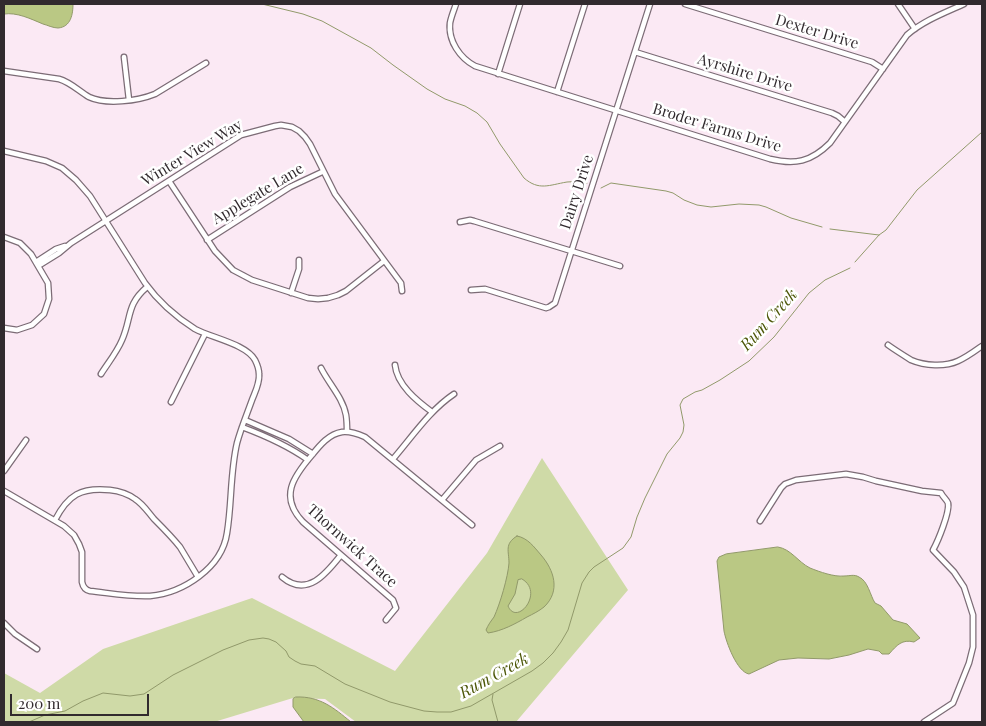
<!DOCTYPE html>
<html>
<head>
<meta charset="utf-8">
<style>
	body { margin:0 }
	#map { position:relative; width:986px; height:726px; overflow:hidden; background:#fbe9f4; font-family:"Playfair Display",serif }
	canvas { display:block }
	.frame { position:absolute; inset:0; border:5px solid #312a2e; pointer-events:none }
	.scale { position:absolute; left:10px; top:694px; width:139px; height:22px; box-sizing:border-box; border:2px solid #312a2e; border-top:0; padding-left:6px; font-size:15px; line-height:18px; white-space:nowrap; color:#312a2e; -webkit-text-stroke:4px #fff; paint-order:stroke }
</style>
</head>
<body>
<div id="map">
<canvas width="986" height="726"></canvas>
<div class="frame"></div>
<div class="scale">200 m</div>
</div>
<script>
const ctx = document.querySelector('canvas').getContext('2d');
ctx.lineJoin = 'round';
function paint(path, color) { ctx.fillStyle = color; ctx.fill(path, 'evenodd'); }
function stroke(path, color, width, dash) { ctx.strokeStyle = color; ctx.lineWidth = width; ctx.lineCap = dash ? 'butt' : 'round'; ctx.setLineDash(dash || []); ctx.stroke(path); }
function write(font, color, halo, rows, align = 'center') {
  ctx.font = font + ' "Playfair Display",serif'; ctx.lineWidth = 5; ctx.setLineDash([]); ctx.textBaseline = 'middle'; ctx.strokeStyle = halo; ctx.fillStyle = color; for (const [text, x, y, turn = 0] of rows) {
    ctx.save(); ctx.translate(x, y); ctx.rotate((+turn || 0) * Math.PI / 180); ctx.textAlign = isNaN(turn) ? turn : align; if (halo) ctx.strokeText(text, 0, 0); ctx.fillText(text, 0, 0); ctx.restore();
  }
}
paint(new Path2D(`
	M542,458L628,590L516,722H356L325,699L293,698L214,722H4V673L40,693L103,649L252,598L395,671L487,553Z`), '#cfdaa7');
const water = new Path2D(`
	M4,4H73C73,14 71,27 58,28C53,28 47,25 43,24C31,19 17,12 4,14Z
	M517,536C528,538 534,547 541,555C554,570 561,591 544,607C539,611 533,614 527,617C515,624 502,631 488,633L486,630C488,625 491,621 494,617C500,604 508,577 509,563C509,551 504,544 517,536ZM522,579C545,592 517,627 508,606L515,594L518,580Z
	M778,547C791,549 798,562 810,568C820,572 834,577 844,576C850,576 854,574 859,577C868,581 870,595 875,603L881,606L893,620L907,624L920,638L914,642C902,639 897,645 889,654H882L879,651L868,649L849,655L829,659L798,658L779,660L749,674C737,672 726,642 724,631L717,561L719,557L726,554Z
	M296,697C320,696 334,708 351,722H304L293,707V699Z`);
paint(water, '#bac884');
stroke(water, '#91996a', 1);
stroke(new Path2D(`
	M262,4L303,14L322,21L371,48L393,65L427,89L445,99L465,106L477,113L487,122L500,144L524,178C539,191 549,185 567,182C573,181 581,183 587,183
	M601,188L611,183L666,191L673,193L684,200L697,205L711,207L739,204L759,205L766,207L791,218L822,227
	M830,229L879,235
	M855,262L879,235L886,230L917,190L982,132
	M493,694L492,700L498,722
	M29,722L45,715L65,711L83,701L103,693L130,696L144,694L173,675L223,650L249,640L263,638L269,639L276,642L286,651L289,657L295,661L301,664L315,666L345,684L390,702L424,711L437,712H451L471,706L532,671L543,663L553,653L561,642L568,630L582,583L589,572L594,567L623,548L631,537L637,517L645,498L667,454L680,438L683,432L684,425L680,405L683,399L695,392L702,390L720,380L749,361L774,337L809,293L825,280L850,268`), '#91996a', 1);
const minor = new Path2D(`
	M456,4C454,10 451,17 450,23C448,41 460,58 475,66L770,159C795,165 811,162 830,143L907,35C923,21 944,13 964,4
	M685,4L872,62L883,69
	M898,4L915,29
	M635,52L832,113L838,116L845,122
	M124,57L129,100
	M4,71L59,79C70,82 79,91 89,97C106,105 138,101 155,94L206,63
	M498,74L520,4
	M557,92L585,4
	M4,151L46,161L62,168L76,180L90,196L145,283C158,301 176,317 195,329C212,338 246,344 255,360C257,364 259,370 259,374C260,383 255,392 252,400C247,414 241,428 237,443C230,473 232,503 227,533C222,568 183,593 150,596C130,597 109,593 90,591C85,590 83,587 82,582V552L79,544L74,535L64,526L4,491
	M169,181L215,251L233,270L252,280L308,298L318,299L328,298L338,295L346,291L384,261
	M460,222L470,220L474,221L620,266
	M4,237L20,243L31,254L48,283L49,299L44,314L32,325L17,330L4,328
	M207,240L290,187L322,172
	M36,262L56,249L65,246
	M38,266L59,253L71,243L241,135L275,126L281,125L292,127L299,131L305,137L310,144L335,194L398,279L401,283L402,291
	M471,290L485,289L546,308L549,307L555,303L650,4
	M291,293L299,269V260
	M888,345C895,350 903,355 911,360C925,366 945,367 958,361C967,357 975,351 982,346
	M395,365C397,385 417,401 432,412
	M321,368C329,384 343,398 346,415C347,421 347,427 347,432
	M101,374C108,363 117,352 122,340C132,317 126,305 147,287
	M171,402L205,334
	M245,420L289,439L313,454
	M242,427C266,436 287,445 308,460
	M393,459C412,437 430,410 454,394
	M4,471L26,440
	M442,500L476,460L500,446
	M55,520C68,495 81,487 110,490C119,491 128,494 135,499C143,504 148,512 154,519C163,528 172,537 180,547C186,557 192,567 198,577
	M760,521L781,488L785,484L796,480L846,474L863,477L876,481L922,491L941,493C943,497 947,500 948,503C950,512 938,541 933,550L954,572L964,587L973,615V647L969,663L953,703L924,722
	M282,577C307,598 326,574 341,555
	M386,620L396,608L393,600L303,522C279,497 293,477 312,455C320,445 329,434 342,432C350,431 358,434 365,437L472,525
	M4,623L15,634L37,649`);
stroke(minor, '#7c6c76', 7);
stroke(minor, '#fff', 4.5);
write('15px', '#312a2e', '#fff', [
	["Dexter Drive",817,32,17],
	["Ayrshire Drive",745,73,17],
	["Broder Farms Drive",717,128,17],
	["Winter View Way",192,153,-31],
	["Dairy Drive",577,192,-72],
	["Applegate Lane",258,194,-31],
	["Thornwick Trace",352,546,42]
]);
write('italic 16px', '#4d5708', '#fff', [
	["Rum Creek",769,320,-48],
	["Rum Creek",494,676,-29]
]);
</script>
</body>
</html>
